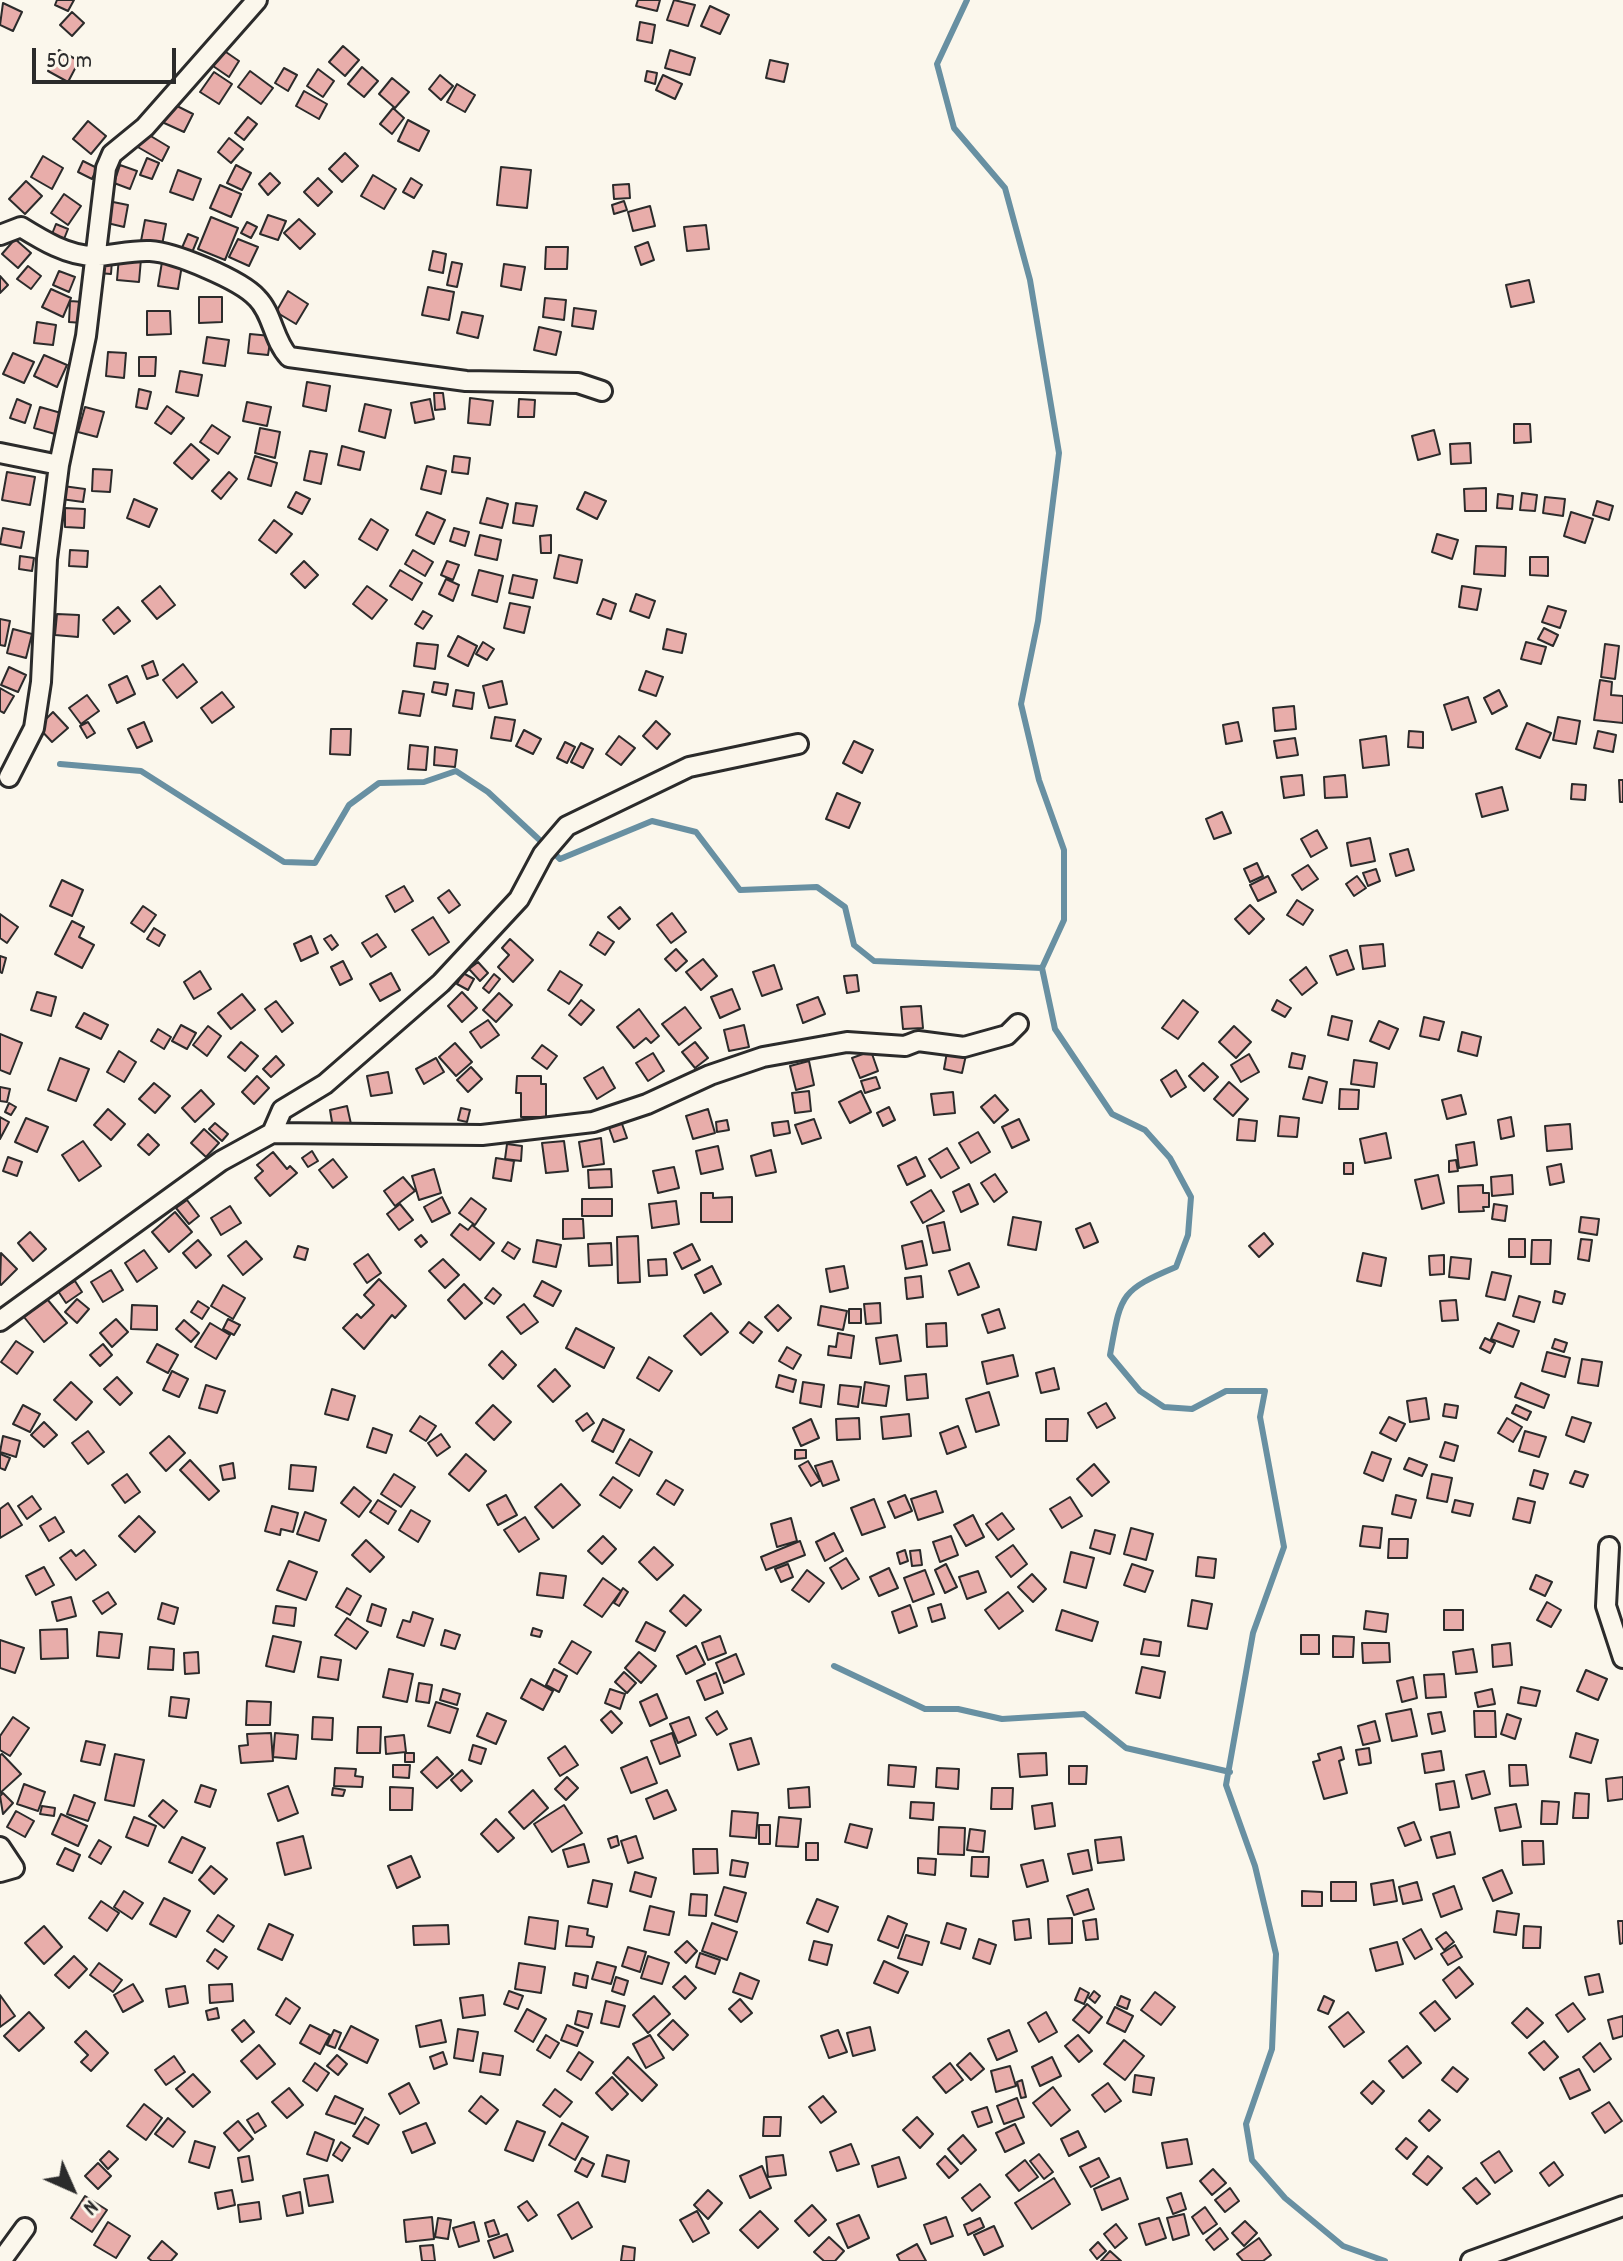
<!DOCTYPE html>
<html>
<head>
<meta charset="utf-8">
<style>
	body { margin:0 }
	#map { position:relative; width:1623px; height:2261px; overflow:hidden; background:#fbf7ec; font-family:Dekko,sans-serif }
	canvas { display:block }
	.north { position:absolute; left:32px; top:2149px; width:80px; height:80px; -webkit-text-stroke:6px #fbf7ec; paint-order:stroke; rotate:135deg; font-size:22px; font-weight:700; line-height:32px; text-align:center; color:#2b2b2b }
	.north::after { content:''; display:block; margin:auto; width:28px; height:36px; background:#2b2b2b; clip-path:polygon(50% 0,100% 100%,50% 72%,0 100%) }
	.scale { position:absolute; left:32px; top:48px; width:144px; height:36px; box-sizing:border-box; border:4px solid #2b2b2b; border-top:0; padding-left:10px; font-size:24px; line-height:28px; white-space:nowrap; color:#2b2b2b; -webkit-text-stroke:6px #fbf7ec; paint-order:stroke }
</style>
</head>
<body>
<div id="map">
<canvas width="1623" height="2261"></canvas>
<div class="north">N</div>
<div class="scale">50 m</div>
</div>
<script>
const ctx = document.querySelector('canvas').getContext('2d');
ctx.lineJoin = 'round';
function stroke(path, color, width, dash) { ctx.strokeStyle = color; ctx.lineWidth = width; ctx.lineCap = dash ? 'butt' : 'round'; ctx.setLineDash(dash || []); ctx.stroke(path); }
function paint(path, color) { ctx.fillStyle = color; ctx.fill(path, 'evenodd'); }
stroke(new Path2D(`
	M967,0L937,64L954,128L1005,188L1030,280L1059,453L1038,621L1021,704L1039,780L1064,850V920L1042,968L1055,1029L1112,1114L1145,1130L1170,1158L1191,1197L1188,1235L1176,1267C1119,1291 1121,1295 1110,1355L1140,1391L1164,1407L1192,1409L1226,1391H1265L1260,1417L1284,1547L1253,1633L1226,1785L1255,1866L1276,1954L1272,2049L1246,2124L1252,2160L1285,2198L1343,2246L1385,2261
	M60,764L141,771L284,862L315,863L349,805L379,783L424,782L456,771L488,792L560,859L652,821L696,832L740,890L817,887L845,907L854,945L874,961L1042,968
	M834,1666L925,1709H958L1002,1719L1084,1714L1126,1748L1230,1772`), '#6890a2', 6);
const building = new Path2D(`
	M57,0H74L68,11L55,5Z
	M638,0H660L657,11L636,6Z
	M674,0L695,5L688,26L667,20Z
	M3,3L22,12L13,31L0,25Z
	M710,6L729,15L720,34L701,26Z
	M72,12L84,23L72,36L60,25Z
	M640,22L655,25L652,43L637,40Z
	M343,46L359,60L345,76L329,62Z
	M59,50L79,61L68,82L48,71Z
	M223,50L239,61L229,77L213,66Z
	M670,50L695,58L690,75L665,68Z
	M770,60L788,64L784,82L766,78Z
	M362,67L378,81L364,97L348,84Z
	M284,68L297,75L288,91L275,83Z
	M318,69L334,81L323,97L307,86Z
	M250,71L273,88L261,104L238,87Z
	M647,71L657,73L655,84L645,81Z
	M214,72L232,84L219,104L200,92Z
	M440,75L453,86L441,100L429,89Z
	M663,75L682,84L675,99L656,90Z
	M392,78L409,92L395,108L379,94Z
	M457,84L475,95L465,112L447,102Z
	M304,91L327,104L319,119L296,106Z
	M171,103L193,114L184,132L162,122Z
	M393,108L404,118L392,134L380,124Z
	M248,117L257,124L244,140L235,133Z
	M408,120L429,131L419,151L398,141Z
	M88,121L106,136L91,154L73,139Z
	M144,132L169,147L162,161L136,146Z
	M229,138L243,149L231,163L218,152Z
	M345,153L358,166L342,182L329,169Z
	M43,156L63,168L52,189L31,177Z
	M147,158L159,163L152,179L140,175Z
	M83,161L97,168L92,179L78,172Z
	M120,165L137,171L130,189L114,183Z
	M236,165L251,173L242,190L227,183Z
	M501,167L531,170L527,208L497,205Z
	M178,170L201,179L193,200L170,192Z
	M270,173L280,183L268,195L259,184Z
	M373,175L396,189L384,209L361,196Z
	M318,178L332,192L318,206L304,192Z
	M411,178L422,185L414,198L403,192Z
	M26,181L42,196L25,214L9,199Z
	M629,184L630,198L614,199L613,185Z
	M220,185L241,194L231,217L210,208Z
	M64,194L81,206L68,225L51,213Z
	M108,201L128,205L124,227L103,222Z
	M624,201L627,210L614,214L612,205Z
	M650,206L655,226L633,231L628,212Z
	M268,215L286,221L278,240L260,234Z
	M211,217L238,228L225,260L198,249Z
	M299,219L315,234L300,249L284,233Z
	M145,220L166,224L162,245L141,241Z
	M247,222L257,227L251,238L241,233Z
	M56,224L68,229L62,244L50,239Z
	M706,225L709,249L687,251L684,227Z
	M188,234L198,238L191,255L181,250Z
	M15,239L31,253L18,268L2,254Z
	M238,239L258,247L249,266L229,257Z
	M648,242L654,260L641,265L635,247Z
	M546,247H568L567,269H545Z
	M433,251L446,254L443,273L429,270Z
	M119,257L141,259L139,282L117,280Z
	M99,260H112L111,274L98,273Z
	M162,262L182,265L178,289L158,286Z
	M452,262L462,264L457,287L447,285Z
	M504,264L525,267L521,290L501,286Z
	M28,266L41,276L31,289L17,279Z
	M59,271L75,277L69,292L53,285Z
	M0,276L8,285L0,293Z
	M1529,280L1534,302L1511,307L1506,285Z
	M428,287L454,292L449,320L422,315Z
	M51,289L71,298L63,317L42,307Z
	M288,291L308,304L296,324L276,312Z
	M199,297H222V322L199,323Z
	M545,298L566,300L564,320L543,317Z
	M70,301L84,302L82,323L69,322Z
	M574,308L596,311L593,329L572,326Z
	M147,311H170L171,334L147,335Z
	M462,312L483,316L478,338L457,333Z
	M37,322L56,325L53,345L34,343Z
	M539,327L561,332L556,355L534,350Z
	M250,334L271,336L268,355L248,353Z
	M207,337L229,340L225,366L203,363Z
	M108,352L126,353L124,378L106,376Z
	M13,353L34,362L24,383L3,374Z
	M44,355L67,365L57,387L34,376Z
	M139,357H156L155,376H139Z
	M180,371L202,375L198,396L176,392Z
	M307,382L330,386L326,411L303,406Z
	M139,389L151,392L147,409L136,407Z
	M434,393H443L445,409L435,410Z
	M470,398L493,401L490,425L468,423Z
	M17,399L31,405L25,423L10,418Z
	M430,399L434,419L415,423L411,403Z
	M519,399L535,400L534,417H518Z
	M247,402L271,407L267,426L243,421Z
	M365,404L391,410L385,438L359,431Z
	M167,406L184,418L171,434L155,423Z
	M40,407L61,413L55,434L34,428Z
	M85,407L104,412L97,437L78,432Z
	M1514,424H1530L1531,442L1514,443Z
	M212,425L230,437L218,454L200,442Z
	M260,428L280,432L275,458L255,453Z
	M1434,430L1440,454L1418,460L1412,436Z
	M1470,443L1471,463L1451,464L1450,444Z
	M191,444L209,460L192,479L174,463Z
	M342,446L364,452L360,470L338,465Z
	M310,451L327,454L321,484L304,480Z
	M255,456L277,463L271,486L248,479Z
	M454,456L470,458L468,474L452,472Z
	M427,466L446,471L441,494L421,489Z
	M93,469L112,470L110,492L92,491Z
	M7,472L35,477L30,505L2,500Z
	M229,472L237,479L221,499L212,491Z
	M63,486L85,489L83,502L61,499Z
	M1486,488V511H1465L1464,489Z
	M296,492L310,499L302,514L288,507Z
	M585,492L606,501L597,519L577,509Z
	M1522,493L1537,495L1535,511L1520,510Z
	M1498,494L1513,496L1512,509L1497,508Z
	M1545,497L1565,499L1563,516L1543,513Z
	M487,498L508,504L502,528L480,523Z
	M134,499L157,509L149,527L127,518Z
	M1597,501L1613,506L1609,520L1593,515Z
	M516,503L537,506L533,526L513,523Z
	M65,508L85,509L84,528L65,527Z
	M427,512L445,520L434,544L416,535Z
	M1571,512L1593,519L1585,543L1564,536Z
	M371,519L388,530L377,550L359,539Z
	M274,520L292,534L276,553L259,540Z
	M3,528L24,532L21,548L0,544Z
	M454,528L469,532L465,546L450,541Z
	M1437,534L1458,540L1452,559L1432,552Z
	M480,535L501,540L497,560L475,555Z
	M551,535V553H541L540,536Z
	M1476,546L1506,547L1505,576L1474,574Z
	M70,550L88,551L87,567L69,566Z
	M413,550L433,562L425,576L405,564Z
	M559,555L582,560L577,583L554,578Z
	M20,556L34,558L32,571L19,569Z
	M1530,557H1548V576L1530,575Z
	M304,561L318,575L305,588L291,574Z
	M447,561L459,565L453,580L441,575Z
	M400,570L422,583L412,600L390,586Z
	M479,570L503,576L497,602L472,595Z
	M513,575L537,580L533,598L509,593Z
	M446,579L459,585L453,601L439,594Z
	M160,586L175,605L157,619L142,601Z
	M367,586L387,600L372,619L353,604Z
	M1462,586L1481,589L1477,610L1459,607Z
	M636,594L655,601L649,618L630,611Z
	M603,599L616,604L611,619L597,614Z
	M510,603L530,607L524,633L504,628Z
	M1548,606L1566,611L1560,628L1542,622Z
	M118,607L130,621L114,634L103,620Z
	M423,611L432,616L423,629L415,624Z
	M57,614L79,615L78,637L55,635Z
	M0,619L10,621L5,646L0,645Z
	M1544,628L1558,635L1553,646L1538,639Z
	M13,629L32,634L26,658L7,653Z
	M667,629L686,634L682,653L663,649Z
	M458,636L477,646L468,666L448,656Z
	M483,642L494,649L487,660L476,654Z
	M1526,642L1546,647L1541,664L1521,659Z
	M417,643L438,645L435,669L414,666Z
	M1605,644L1619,646L1615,679L1601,677Z
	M153,661L158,675L147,679L142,666Z
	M183,664L197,682L177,698L163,680Z
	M9,667L26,675L18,692L1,685Z
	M646,671L663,677L656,696L639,690Z
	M127,676L135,694L117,703L109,685Z
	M1600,680L1612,682L1611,695L1623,696V723L1594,720Z
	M502,681L507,704L489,708L483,686Z
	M434,682L448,684L446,695L432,692Z
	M0,688L14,696L4,713L0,711Z
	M456,690L474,693L472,709L453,706Z
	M1499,690L1507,706L1492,714L1484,698Z
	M403,691L424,694L420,716L399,713Z
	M222,692L234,707L212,723L201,708Z
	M87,695L99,711L81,724L69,708Z
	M1468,697L1476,722L1452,730L1444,705Z
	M1294,706L1296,729L1275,731L1273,708Z
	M53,712L68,728L52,742L38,727Z
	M495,717L515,720L511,741L491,738Z
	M1558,717L1580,721L1576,744L1553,740Z
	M656,721L670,734L657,749L643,736Z
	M88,722L95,733L87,738L80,726Z
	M144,722L152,741L137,748L128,729Z
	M1238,722L1242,741L1226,744L1223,725Z
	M1527,723L1551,733L1540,758L1516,749Z
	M331,729H351L350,755L330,754Z
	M524,730L541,739L533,754L516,746Z
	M1409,731L1423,732V748L1408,747Z
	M1598,731L1616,735L1613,752L1594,748Z
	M619,736L635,748L621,765L606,754Z
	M1386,736L1389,765L1363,768L1360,740Z
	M1295,738L1298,755L1277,758L1274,741Z
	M854,741L873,750L862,773L843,763Z
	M565,742L575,747L567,763L557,758Z
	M581,743L593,749L583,768L571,762Z
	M410,745L428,747L426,770L408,769Z
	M435,747L457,750L455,767L434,765Z
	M1302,775L1304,795L1284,798L1281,777Z
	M1345,775L1347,797L1325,798L1324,777Z
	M1619,780H1623V802H1620Z
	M1572,784L1586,785L1585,800L1571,799Z
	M1502,787L1508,810L1482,817L1476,794Z
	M837,793L860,803L849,828L826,819Z
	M1222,812L1231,833L1214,839L1206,819Z
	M1317,830L1327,848L1311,857L1301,839Z
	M1370,838L1375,861L1351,866L1347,843Z
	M1408,849L1414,870L1396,876L1390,854Z
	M1257,863L1263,876L1250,882L1244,869Z
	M1308,865L1318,879L1302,890L1292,875Z
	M1376,869L1380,881L1368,886L1363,873Z
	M1268,876L1276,892L1258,901L1250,885Z
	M1357,876L1366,888L1354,896L1346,884Z
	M62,880L83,890L72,916L50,906Z
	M404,886L413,901L395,912L386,896Z
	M449,890L460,905L449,913L438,898Z
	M1297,900L1313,910L1303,925L1287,915Z
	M1250,905L1264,919L1249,934L1235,919Z
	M143,906L156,915L144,932L131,923Z
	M620,907L630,919L619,929L608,917Z
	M672,913L686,932L671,943L657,925Z
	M0,914L18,927L7,943L0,938Z
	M433,917L449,942L429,955L412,930Z
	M72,921L84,927L79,937L94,945L82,968L55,954Z
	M154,928L165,935L159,946L147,939Z
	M598,932L614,942L605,955L590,945Z
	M377,934L386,947L371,957L362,943Z
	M331,935L338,945L332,950L324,939Z
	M311,936L318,953L301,961L294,944Z
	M510,939L533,960L513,982L498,967L509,955L502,948Z
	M1383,944L1385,966L1363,969L1360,946Z
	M676,949L687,961L676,971L665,959Z
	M1347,950L1354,969L1337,975L1330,956Z
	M0,956L6,958L2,973L0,972Z
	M703,959L717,976L701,990L686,972Z
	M343,961L352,979L340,985L331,967Z
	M478,962L488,973L480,981L469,969Z
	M774,965L782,989L762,996L753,972Z
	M1306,967L1317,983L1302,995L1290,980Z
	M200,971L211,989L194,999L184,982Z
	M560,971L582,985L569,1004L548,990Z
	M391,973L400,990L380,1001L370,984Z
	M463,973L474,979L468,990L457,984Z
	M494,974L500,979L489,993L483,988Z
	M857,975L859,991L847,993L844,976Z
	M732,989L740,1009L720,1018L711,997Z
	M37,992L56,997L51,1016L31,1010Z
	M462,992L477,1008L462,1022L448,1006Z
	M499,993L512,1005L496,1022L483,1010Z
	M242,994L255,1010L231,1029L218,1013Z
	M818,997L825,1014L803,1023L797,1005Z
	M581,1000L594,1010L581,1025L569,1015Z
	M1183,1000L1198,1012L1178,1039L1162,1028Z
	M1277,1000L1291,1008L1285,1017L1272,1010Z
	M276,1001L293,1023L282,1032L265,1009Z
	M921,1006L923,1028L903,1029L901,1007Z
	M685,1007L701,1028L679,1045L662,1024Z
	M639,1009L659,1036L651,1043L646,1038L634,1048L617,1027Z
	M84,1013L108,1025L101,1039L76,1027Z
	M1332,1016L1352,1021L1348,1040L1328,1035Z
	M1424,1017L1444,1022L1439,1040L1420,1036Z
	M488,1020L499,1035L481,1048L470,1032Z
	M1379,1021L1398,1029L1389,1049L1370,1041Z
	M181,1025L196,1033L187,1049L172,1041Z
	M744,1025L749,1047L729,1051L724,1030Z
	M208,1026L221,1036L207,1056L193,1045Z
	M1234,1026L1251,1042L1236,1058L1219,1042Z
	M158,1029L171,1037L164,1049L151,1041Z
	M1462,1032L1481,1037L1477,1056L1458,1051Z
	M0,1034L22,1043L10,1074L0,1070Z
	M241,1042L258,1056L245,1071L228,1057Z
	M695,1042L708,1058L695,1068L682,1052Z
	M455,1043L472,1062L456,1076L439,1057Z
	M542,1045L557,1056L547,1069L532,1058Z
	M119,1051L136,1062L124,1082L107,1072Z
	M871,1051L878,1071L860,1078L852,1058Z
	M947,1052L966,1055L962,1073L944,1069Z
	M653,1053L664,1071L648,1081L636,1063Z
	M1292,1053L1305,1056L1302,1069L1289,1067Z
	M1249,1054L1259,1072L1241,1082L1231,1065Z
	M276,1056L284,1065L271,1077L263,1069Z
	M60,1058L89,1069L76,1101L48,1090Z
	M436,1058L444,1072L424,1084L416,1069Z
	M1354,1060L1377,1063L1374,1087L1351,1084Z
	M809,1061L814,1085L796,1090L790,1066Z
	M1203,1063L1218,1077L1204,1091L1189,1076Z
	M471,1067L482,1079L468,1092L457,1080Z
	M603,1067L615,1088L597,1099L584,1078Z
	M1176,1070L1186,1087L1171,1097L1161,1080Z
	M388,1072L392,1093L371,1096L367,1076Z
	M257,1076L269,1088L254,1104L242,1092Z
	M517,1076H541V1084H546V1117H521V1093H516Z
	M876,1077L880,1088L865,1093L861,1081Z
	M1309,1077L1327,1082L1322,1103L1303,1099Z
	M1229,1082L1248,1099L1233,1116L1214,1099Z
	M154,1083L170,1096L155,1113L139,1099Z
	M0,1087L10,1089L7,1102L0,1101Z
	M1340,1089L1359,1090L1358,1109H1339Z
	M201,1090L214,1104L195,1122L182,1108Z
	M809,1091L811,1111L795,1113L792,1093Z
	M861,1091L871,1112L850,1123L839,1102Z
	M953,1092L955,1113L934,1115L931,1094Z
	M995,1095L1008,1110L994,1123L981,1107Z
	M1461,1095L1466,1114L1447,1119L1442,1100Z
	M9,1103L16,1107L11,1115L5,1112Z
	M347,1106L351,1124L333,1128L330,1110Z
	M889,1107L895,1120L883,1126L877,1113Z
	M461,1108L470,1110L467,1122L458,1120Z
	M108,1109L125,1124L111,1140L94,1125Z
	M708,1109L715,1133L693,1139L686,1116Z
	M1280,1116L1299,1118L1297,1137L1278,1136Z
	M0,1117L9,1122L0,1139Z
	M1511,1117L1514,1136L1501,1139L1498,1120Z
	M26,1118L48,1127L37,1152L15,1142Z
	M814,1119L821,1138L802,1144L795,1125Z
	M1019,1119L1029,1140L1012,1148L1002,1127Z
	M1239,1119L1257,1121L1255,1141L1237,1140Z
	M727,1120L729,1130L717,1132L716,1122Z
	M621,1121L627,1138L614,1142L608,1125Z
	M788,1121L790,1133L774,1136L772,1123Z
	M215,1123L228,1134L222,1141L209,1129Z
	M1570,1124L1572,1149L1547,1151L1545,1126Z
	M204,1129L219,1143L206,1157L191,1143Z
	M978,1132L990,1152L971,1163L959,1143Z
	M1386,1133L1391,1158L1365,1163L1360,1139Z
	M148,1134L159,1145L149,1155L138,1145Z
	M601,1138L604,1164L583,1167L579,1142Z
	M83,1141L101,1166L79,1181L62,1155Z
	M564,1141L568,1171L546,1173L542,1143Z
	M1474,1142L1477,1165L1459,1168L1456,1145Z
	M507,1144L522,1146L521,1161L505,1159Z
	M718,1146L723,1169L701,1174L696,1151Z
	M947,1148L959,1168L941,1178L929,1159Z
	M771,1150L776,1172L756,1176L751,1156Z
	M312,1151L318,1161L308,1167L302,1158Z
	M273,1152L287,1169L290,1166L297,1173L270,1196L255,1178L263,1171L257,1165Z
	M8,1157L22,1162L17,1176L3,1171Z
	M916,1157L925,1176L907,1185L898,1166Z
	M496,1158L514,1161L511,1181L493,1178Z
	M333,1159L347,1177L333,1188L319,1170Z
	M1456,1160L1458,1171L1449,1172V1161Z
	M1344,1163H1353V1174H1344Z
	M1561,1164L1564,1182L1550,1185L1547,1167Z
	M674,1167L679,1188L658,1193L653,1171Z
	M434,1169L441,1193L419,1200L412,1176Z
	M611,1169L612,1187L589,1188L588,1170Z
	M995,1174L1007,1192L994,1202L981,1183Z
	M1438,1175L1444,1203L1422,1209L1415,1180Z
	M1512,1175L1513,1194L1492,1196L1491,1177Z
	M403,1177L415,1191L395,1206L384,1191Z
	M969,1184L978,1204L961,1212L953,1192Z
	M1483,1185V1193H1489V1207H1483L1484,1211L1459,1212L1458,1186Z
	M931,1190L944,1211L923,1223L911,1202Z
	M701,1193H713V1198L732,1197V1222H701Z
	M442,1197L450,1213L432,1222L424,1207Z
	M471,1198L486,1209L475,1225L459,1213Z
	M582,1199H612V1216H582Z
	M187,1200L199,1216L189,1224L176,1208Z
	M676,1201L679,1224L652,1228L649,1204Z
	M400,1204L413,1220L399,1230L387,1214Z
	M1494,1204L1507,1206L1505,1221L1492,1219Z
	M230,1206L241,1223L221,1235L211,1218Z
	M175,1212L192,1232L169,1252L152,1232Z
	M1013,1217L1041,1222L1036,1250L1008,1245Z
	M1581,1217L1599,1219L1597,1235L1579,1232Z
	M563,1219H583L584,1238L563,1239Z
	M944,1222L950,1250L933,1253L927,1226Z
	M1090,1223L1098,1242L1084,1248L1076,1229Z
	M460,1224L468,1230L472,1225L494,1243L480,1260L451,1235Z
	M30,1232L46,1249L33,1261L18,1243Z
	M1264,1233L1273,1244L1259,1257L1249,1246Z
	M421,1235L427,1242L421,1247L415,1240Z
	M638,1236L640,1282L618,1283L617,1237Z
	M1509,1239H1525V1257H1509Z
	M1581,1239L1592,1240L1589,1261L1578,1259Z
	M198,1240L211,1255L196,1268L183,1253Z
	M537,1240L561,1245L556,1267L533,1262Z
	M1532,1240H1551L1550,1264H1531Z
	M246,1241L262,1259L243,1275L228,1256Z
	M922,1241L927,1265L906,1269L902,1246Z
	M508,1242L520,1249L514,1259L502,1251Z
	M611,1243L612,1265L589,1266L588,1244Z
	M692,1244L700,1260L682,1269L674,1253Z
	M298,1246L308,1249L305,1260L294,1257Z
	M144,1250L157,1268L137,1282L125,1263Z
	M1,1253L17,1269L1,1285L0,1284Z
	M1363,1253L1386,1258L1381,1286L1357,1281Z
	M368,1254L381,1273L367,1283L354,1264Z
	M1444,1255V1274L1430,1275L1429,1256Z
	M1451,1257L1471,1259L1469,1279L1449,1277Z
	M443,1259L459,1275L445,1288L429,1271Z
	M666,1259L667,1275L649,1276L648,1260Z
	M969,1263L979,1287L958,1295L949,1271Z
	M712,1266L721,1284L704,1293L695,1275Z
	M844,1266L848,1288L830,1292L826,1269Z
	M111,1270L123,1290L103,1302L91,1282Z
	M1492,1272L1511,1276L1505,1300L1486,1296Z
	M921,1276L923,1297L907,1299L905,1278Z
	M379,1279L406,1306L395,1318L392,1315L364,1349L343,1328L357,1314L361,1318L374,1305L364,1295Z
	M75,1281L82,1292L66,1303L58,1291Z
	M542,1281L561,1291L553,1306L534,1296Z
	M464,1284L482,1303L465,1319L448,1300Z
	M223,1285L245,1298L233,1319L211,1306Z
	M493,1288L501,1295L494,1304L485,1298Z
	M1555,1291L1565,1294L1562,1304L1553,1302Z
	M1519,1296L1540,1302L1534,1322L1513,1316Z
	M47,1299L67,1323L44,1342L24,1317Z
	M77,1299L89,1309L77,1323L65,1312Z
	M1456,1300L1458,1320L1442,1321L1440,1301Z
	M198,1301L209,1308L202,1319L191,1312Z
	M880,1303L881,1323L866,1324L864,1304Z
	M524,1304L538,1322L521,1334L507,1317Z
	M132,1305L157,1306V1330L131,1329Z
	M778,1305L791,1318L778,1331L765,1317Z
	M821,1306L847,1311L843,1330L818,1325Z
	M849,1309H861V1323H849Z
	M999,1309L1005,1328L988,1333L982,1315Z
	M711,1313L728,1332L701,1355L684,1336Z
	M116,1319L128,1332L112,1347L100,1333Z
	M228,1319L240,1325L234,1335L223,1329Z
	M184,1320L199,1333L191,1342L176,1329Z
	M749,1322L762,1332L753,1343L740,1333Z
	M210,1323L230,1335L216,1359L195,1347Z
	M946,1323L947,1346L927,1347L926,1324Z
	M1498,1323L1519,1331L1513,1347L1491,1339Z
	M576,1328L614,1348L604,1368L566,1348Z
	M838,1333L854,1336L851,1358L828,1355L829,1346L836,1347Z
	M897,1335L901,1361L880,1364L876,1338Z
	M1485,1338L1495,1343L1490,1353L1480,1348Z
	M1555,1339L1567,1343L1564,1352L1552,1348Z
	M16,1341L33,1352L17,1374L1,1362Z
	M103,1344L112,1355L100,1366L90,1355Z
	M157,1344L178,1355L168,1373L147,1362Z
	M787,1347L801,1355L793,1369L779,1361Z
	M502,1351L516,1365L503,1379L489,1365Z
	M1547,1352L1570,1358L1565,1377L1542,1371Z
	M1013,1355L1018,1376L987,1384L982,1362Z
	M649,1357L672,1371L659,1391L637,1378Z
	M1582,1359L1602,1362L1598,1386L1578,1383Z
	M1054,1368L1059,1389L1041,1393L1036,1373Z
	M555,1369L570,1386L553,1402L538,1386Z
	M172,1371L188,1379L179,1397L163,1390Z
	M926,1374L928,1398L907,1400L905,1376Z
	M779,1375L796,1380L793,1392L776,1387Z
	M117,1377L132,1393L120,1405L104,1389Z
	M71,1382L92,1402L76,1420L54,1400Z
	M803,1382L824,1385L821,1407L800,1403Z
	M865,1382L889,1386L886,1406L862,1403Z
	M1521,1383L1549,1395L1544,1408L1515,1397Z
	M206,1385L225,1391L217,1413L199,1408Z
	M840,1385L861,1387L858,1407L838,1404Z
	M332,1389L355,1396L348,1420L325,1414Z
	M989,1392L999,1425L976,1432L966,1399Z
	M1426,1398L1429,1419L1410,1422L1407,1401Z
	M1106,1403L1115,1418L1097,1428L1088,1413Z
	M1445,1404L1458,1406L1456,1418L1443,1416Z
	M23,1405L40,1414L30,1432L13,1424Z
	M493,1405L511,1422L494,1440L476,1423Z
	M1516,1405L1531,1412L1527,1420L1512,1413Z
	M587,1413L594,1423L583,1431L576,1421Z
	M909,1414L911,1436L883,1439L881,1417Z
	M420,1416L436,1426L426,1441L410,1431Z
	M1389,1417L1405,1424L1396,1441L1380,1433Z
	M1572,1417L1591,1423L1584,1442L1566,1435Z
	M859,1418L860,1439L837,1440L836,1419Z
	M1507,1418L1522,1427L1513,1442L1498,1433Z
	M603,1419L624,1430L613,1452L592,1441Z
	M811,1419L819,1438L801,1446L793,1428Z
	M1046,1419H1068L1067,1441H1046Z
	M44,1422L57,1435L44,1447L31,1435Z
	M958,1426L966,1447L947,1454L940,1433Z
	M373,1428L392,1435L386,1453L367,1447Z
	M88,1431L104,1452L88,1464L72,1443Z
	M1525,1431L1546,1437L1539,1457L1519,1451Z
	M441,1434L450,1447L437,1456L428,1443Z
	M3,1436L20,1441L16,1457L0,1452Z
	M169,1436L185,1453L166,1471L150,1453Z
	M630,1439L652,1452L639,1476L616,1463Z
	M1445,1442L1458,1446L1454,1461L1440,1457Z
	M795,1450H806V1458L795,1459Z
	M1372,1452L1391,1459L1383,1481L1364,1473Z
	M0,1454L10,1458L5,1470L0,1468Z
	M466,1454L486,1471L469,1491L449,1474Z
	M1409,1458L1427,1465L1422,1476L1404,1469Z
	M190,1460L219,1491L209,1500L180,1470Z
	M808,1461L820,1481L811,1486L799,1466Z
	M832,1461L839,1480L823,1486L815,1466Z
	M233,1463L235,1478L223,1480L220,1466Z
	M1094,1464L1109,1482L1092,1496L1077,1479Z
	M291,1465L316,1467L313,1491L289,1489Z
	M1534,1470L1548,1474L1543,1489L1530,1485Z
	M1575,1471L1588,1475L1583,1487L1570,1483Z
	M127,1474L140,1492L125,1503L112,1485Z
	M394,1474L415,1487L401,1507L381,1494Z
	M1432,1474L1452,1478L1447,1502L1427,1498Z
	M613,1477L632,1490L620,1508L600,1495Z
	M666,1480L683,1490L674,1505L657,1494Z
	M561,1484L580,1505L553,1528L535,1507Z
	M354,1487L371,1501L359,1517L341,1503Z
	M936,1491L943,1512L918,1520L911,1499Z
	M506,1495L517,1515L498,1525L487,1505Z
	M905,1495L912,1511L895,1518L888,1502Z
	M1396,1495L1416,1500L1411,1518L1392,1514Z
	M32,1496L41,1509L27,1519L18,1506Z
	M1070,1497L1082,1516L1062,1528L1050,1509Z
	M1518,1498L1535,1502L1530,1523L1513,1519Z
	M874,1499L885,1527L862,1535L851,1508Z
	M378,1500L396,1511L388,1524L370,1512Z
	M1455,1500L1473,1504L1470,1516L1452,1512Z
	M8,1503L22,1525L0,1538V1509Z
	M272,1506L298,1513L293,1532L281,1529L280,1535L265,1531Z
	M411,1510L430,1521L418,1542L399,1530Z
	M305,1512L326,1520L319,1541L297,1534Z
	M1002,1513L1014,1529L998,1540L986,1524Z
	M973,1515L984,1537L966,1546L954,1525Z
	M139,1516L155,1532L135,1552L119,1536Z
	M55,1517L64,1532L49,1541L40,1526Z
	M525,1517L539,1539L519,1552L504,1530Z
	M791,1518L797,1541L777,1547L771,1524Z
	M1363,1526L1382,1528L1380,1548L1360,1546Z
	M1131,1528L1153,1534L1146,1560L1124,1554Z
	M1095,1530L1115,1535L1110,1554L1090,1548Z
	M834,1533L843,1551L825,1561L816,1542Z
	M603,1536L616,1549L602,1564L588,1551Z
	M951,1536L958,1555L940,1562L933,1542Z
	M1389,1539H1408L1407,1558H1388Z
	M366,1540L384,1557L370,1572L352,1555Z
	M800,1541L805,1555L766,1570L761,1557Z
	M1013,1545L1027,1564L1011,1577L996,1557Z
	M654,1547L673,1565L657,1580L639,1562Z
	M71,1550L76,1556L84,1550L96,1565L76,1580L60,1558Z
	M905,1550L908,1561L900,1564L897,1553Z
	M920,1550L922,1565L912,1566L910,1551Z
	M1071,1552L1094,1558L1086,1588L1064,1582Z
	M1198,1557L1216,1559L1214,1578L1196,1576Z
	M846,1558L859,1579L842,1589L830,1568Z
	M289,1561L317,1572L306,1600L277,1590Z
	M788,1564L793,1577L781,1582L775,1569Z
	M946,1564L957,1587L945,1593L935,1570Z
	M1132,1564L1153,1571L1145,1592L1124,1585Z
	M44,1567L54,1585L36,1595L26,1576Z
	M889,1568L898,1588L879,1596L870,1577Z
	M807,1570L824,1583L809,1602L792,1590Z
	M925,1570L934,1594L913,1602L904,1578Z
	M978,1571L986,1592L967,1599L959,1577Z
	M540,1573L566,1576L563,1598L537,1595Z
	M1032,1574L1046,1589L1033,1602L1018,1587Z
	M1536,1575L1552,1582L1545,1596L1530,1589Z
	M603,1578L621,1591L602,1617L584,1605Z
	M347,1588L361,1596L350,1615L336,1607Z
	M623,1588L628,1592L619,1606L614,1603Z
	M108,1592L116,1604L102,1614L93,1601Z
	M1008,1592L1023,1611L999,1629L985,1610Z
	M684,1595L701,1610L686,1626L670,1611Z
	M71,1597L76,1616L57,1621L52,1602Z
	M1192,1600L1212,1604L1207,1629L1188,1626Z
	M1547,1602L1561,1610L1551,1627L1537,1620Z
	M162,1603L178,1608L174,1624L158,1619Z
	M372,1604L386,1609L381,1626L367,1621Z
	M941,1604L945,1618L932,1622L928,1608Z
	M910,1605L917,1626L899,1633L892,1612Z
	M276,1606L296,1608L294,1626L273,1623Z
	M1062,1610L1098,1622L1092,1641L1056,1630Z
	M1444,1610H1463V1630H1444Z
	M1366,1611L1388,1614L1386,1632L1364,1629Z
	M413,1612L433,1619L424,1646L397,1637L403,1620L410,1622Z
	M347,1618L368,1632L356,1649L335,1635Z
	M646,1622L665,1632L655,1651L636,1641Z
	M533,1628L542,1631L540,1637L531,1635Z
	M67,1629L68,1658L41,1659L40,1630Z
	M445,1630L460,1635L455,1649L441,1645Z
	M99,1632L122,1634L119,1658L97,1656Z
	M1301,1635H1319V1654H1301Z
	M273,1636L301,1642L294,1672L266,1666Z
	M720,1636L726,1653L708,1660L702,1643Z
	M1333,1636L1354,1637L1353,1657H1333Z
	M1144,1639L1161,1642L1159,1656L1141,1654Z
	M0,1640L24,1648L15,1673L0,1668Z
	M572,1641L591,1652L577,1674L559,1663Z
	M1362,1643H1389L1390,1662L1363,1663Z
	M1510,1643L1512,1665L1493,1667L1492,1645Z
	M696,1646L705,1664L686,1674L677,1656Z
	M150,1647L174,1649L173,1670L148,1669Z
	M1473,1649L1477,1672L1456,1674L1453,1652Z
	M198,1652L199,1673L185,1674L184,1653Z
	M639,1652L656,1666L641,1683L625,1668Z
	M736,1654L744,1674L724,1683L716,1663Z
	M321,1657L341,1660L338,1680L318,1677Z
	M1142,1667L1165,1672L1160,1698L1136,1693Z
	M389,1669L413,1674L407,1702L383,1697Z
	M554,1669L567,1676L559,1692L546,1685Z
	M1586,1670L1607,1679L1598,1700L1577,1691Z
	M624,1672L636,1683L627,1693L615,1682Z
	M716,1673L723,1693L705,1700L697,1681Z
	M1444,1674L1446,1697L1426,1698L1424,1675Z
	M1413,1677L1417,1698L1402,1702L1397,1681Z
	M531,1679L553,1691L543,1710L521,1698Z
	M419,1683L432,1685L429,1703L416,1701Z
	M1521,1687L1540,1691L1536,1706L1518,1703Z
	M443,1689L460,1694L457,1705L440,1700Z
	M610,1689L625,1694L620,1709L605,1703Z
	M1492,1689L1495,1704L1478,1707L1475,1693Z
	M657,1694L667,1718L650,1726L640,1702Z
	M171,1697L189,1699L186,1718L169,1716Z
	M247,1701L271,1702L270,1725H246Z
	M436,1702L458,1709L450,1733L428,1726Z
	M1411,1709L1417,1736L1392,1741L1386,1714Z
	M611,1711L622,1723L612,1733L601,1720Z
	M717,1711L727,1729L717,1735L706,1718Z
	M1474,1711H1495L1496,1737H1475Z
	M1441,1712L1445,1731L1432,1734L1428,1714Z
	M487,1713L506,1721L496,1744L477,1736Z
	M1507,1714L1521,1719L1515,1739L1501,1734Z
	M13,1717L29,1728L10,1756L0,1750V1736Z
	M313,1717L333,1718L332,1740L312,1739Z
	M689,1717L696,1735L678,1743L670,1724Z
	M1375,1721L1380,1741L1363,1745L1358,1726Z
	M358,1727H381L380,1753H357Z
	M271,1733L273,1761L241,1763L239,1746L248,1745L247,1734Z
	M275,1733L298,1735L296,1759L273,1757Z
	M672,1733L680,1756L660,1764L651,1741Z
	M1576,1733L1598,1740L1591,1763L1570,1757Z
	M404,1735L406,1752L386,1754L385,1737Z
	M751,1738L759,1764L738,1770L730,1744Z
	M86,1741L105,1745L100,1765L81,1761Z
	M473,1745L486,1749L481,1764L469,1760Z
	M565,1746L578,1765L560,1776L548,1758Z
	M1341,1747L1344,1759L1339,1761L1347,1793L1324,1799L1313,1762L1320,1760L1318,1754Z
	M1369,1748L1371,1763L1359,1765L1356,1750Z
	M1441,1751L1444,1770L1425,1773L1422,1754Z
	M405,1753H414V1762H405Z
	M1046,1753L1047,1775L1020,1777L1018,1754Z
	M2,1754L21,1774L0,1793V1755Z
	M115,1754L144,1760L134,1806L105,1800Z
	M437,1757L453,1774L437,1788L421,1772Z
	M647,1757L657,1783L631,1793L621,1768Z
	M393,1765H410L409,1778L393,1777Z
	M889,1765L916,1767L914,1787L888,1785Z
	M1509,1765H1526L1528,1785L1510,1786Z
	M1069,1766H1087L1086,1784H1069Z
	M335,1768L356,1769L355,1776L363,1777L362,1787L334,1786Z
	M937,1768L959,1769L958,1789L936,1787Z
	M462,1770L472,1781L461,1791L451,1780Z
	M1484,1771L1490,1794L1472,1799L1466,1775Z
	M567,1777L578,1788L566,1800L555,1789Z
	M1623,1777V1799L1608,1801L1606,1779Z
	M1454,1781L1459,1807L1440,1810L1436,1784Z
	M24,1784L45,1792L38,1811L17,1804Z
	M201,1785L216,1790L210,1807L195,1802Z
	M288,1786L298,1813L278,1821L268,1794Z
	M390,1787L413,1788L412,1810H390Z
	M809,1787L810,1807L789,1808L788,1789Z
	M333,1788L345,1790L343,1796L332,1795Z
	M992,1788H1013L1012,1809H991Z
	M533,1790L548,1808L524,1829L509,1812Z
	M667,1790L676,1810L654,1819L646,1799Z
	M3,1793L13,1803L3,1814L0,1796Z
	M1575,1793L1589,1794L1588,1818H1573Z
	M74,1795L95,1803L88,1821L67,1814Z
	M163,1800L177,1811L164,1828L149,1816Z
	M1542,1801L1559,1802L1557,1824H1541Z
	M911,1802L934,1803L933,1820L910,1818Z
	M1052,1803L1055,1826L1035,1829L1032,1806Z
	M1516,1804L1521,1827L1500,1831L1495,1808Z
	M564,1805L582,1833L552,1852L534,1824Z
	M42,1806L55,1808L54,1816L40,1814Z
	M16,1811L34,1821L25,1837L7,1827Z
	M732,1811L758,1813L756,1838L730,1836Z
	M61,1814L87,1826L78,1846L52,1834Z
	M134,1817L156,1826L148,1846L126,1837Z
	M779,1817L801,1819L798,1847L776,1846Z
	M496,1819L514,1838L498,1852L481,1834Z
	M1414,1822L1421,1840L1405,1846L1398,1828Z
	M850,1824L872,1829L867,1848L845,1842Z
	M759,1825H770V1844H759Z
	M939,1827L965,1828L964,1855L938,1854Z
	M970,1829L985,1831L983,1852L967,1850Z
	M1450,1832L1455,1854L1437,1858L1431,1837Z
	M303,1836L311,1868L285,1875L277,1843Z
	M617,1836L619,1845L611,1848L608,1839Z
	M636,1836L643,1858L628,1863L621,1841Z
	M182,1837L205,1848L192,1873L169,1862Z
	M1121,1837L1124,1860L1098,1863L1095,1840Z
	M99,1840L111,1847L101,1864L89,1857Z
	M1522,1841H1543L1544,1864L1523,1865Z
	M806,1843H818V1860H806Z
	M584,1844L589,1862L568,1867L563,1850Z
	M65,1848L80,1855L73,1871L57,1864Z
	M693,1849H717L718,1873L694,1874Z
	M1088,1850L1092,1870L1073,1874L1068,1854Z
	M411,1856L420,1877L397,1888L388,1866Z
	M972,1857H989L988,1877L971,1876Z
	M918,1858L936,1859L935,1875L918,1873Z
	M732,1860L748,1863L745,1877L730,1875Z
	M1043,1860L1048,1881L1027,1887L1021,1865Z
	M211,1866L227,1879L214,1894L199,1880Z
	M1502,1870L1512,1893L1493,1901L1483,1878Z
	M635,1872L656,1878L651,1897L630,1891Z
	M593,1880L612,1884L607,1907L588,1903Z
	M1393,1880L1397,1901L1374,1905L1371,1884Z
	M1331,1882H1356V1901H1331Z
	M1417,1882L1422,1900L1403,1904L1399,1887Z
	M1454,1886L1462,1909L1441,1917L1433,1894Z
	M724,1887L746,1893L737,1922L715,1915Z
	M1088,1889L1094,1909L1074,1915L1067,1896Z
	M124,1891L143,1903L132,1919L114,1907Z
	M1302,1891L1322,1892V1906H1302Z
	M691,1894L707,1895L706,1916L689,1915Z
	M164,1898L190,1911L176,1937L150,1924Z
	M817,1899L838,1907L828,1932L807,1923Z
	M101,1901L119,1913L107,1931L89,1918Z
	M650,1906L674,1912L669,1935L644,1930Z
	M1497,1911L1519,1914L1516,1935L1494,1932Z
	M218,1915L234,1926L223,1942L207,1931Z
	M888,1916L907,1924L898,1948L878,1940Z
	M529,1917L558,1921L555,1949L525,1944Z
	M1072,1918V1943L1049,1944L1048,1919Z
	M1029,1919L1031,1938L1015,1940L1013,1921Z
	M1096,1919L1098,1939L1086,1940L1083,1921Z
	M1618,1921H1623V1943L1620,1944Z
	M712,1923L737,1932L727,1960L702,1951Z
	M947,1923L966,1929L960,1949L941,1943Z
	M269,1924L293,1935L282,1960L258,1949Z
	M448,1925L449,1944L414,1945L413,1926Z
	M44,1926L62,1947L44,1964L25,1943Z
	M569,1926L588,1929L587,1935L594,1937L592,1947L566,1946Z
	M1524,1926L1541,1927L1540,1948H1523Z
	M1421,1929L1432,1949L1415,1959L1403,1939Z
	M1446,1932L1454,1942L1444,1950L1436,1939Z
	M906,1935L929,1942L922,1965L898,1958Z
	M979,1939L996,1945L990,1964L973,1958Z
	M687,1941L697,1951L686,1963L675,1952Z
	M814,1941L832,1945L827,1965L809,1960Z
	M1397,1942L1403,1964L1376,1971L1370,1949Z
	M1455,1945L1462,1957L1448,1965L1441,1954Z
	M628,1947L646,1952L640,1972L622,1966Z
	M215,1949L227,1957L218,1969L207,1961Z
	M700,1953L720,1960L715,1974L696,1967Z
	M74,1956L87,1969L69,1988L55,1975Z
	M648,1956L669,1963L662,1984L641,1978Z
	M884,1961L908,1972L898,1993L874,1983Z
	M597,1962L616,1967L611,1984L592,1979Z
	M99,1963L122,1980L113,1992L90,1975Z
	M519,1963L545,1967L541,1993L515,1989Z
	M1459,1967L1473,1984L1456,1998L1443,1980Z
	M575,1973L588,1976L586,1988L573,1985Z
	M740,1973L759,1981L752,1999L733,1992Z
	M1599,1974L1603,1992L1589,1995L1585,1977Z
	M685,1976L696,1988L685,1999L673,1987Z
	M616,1977L628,1981L624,1995L612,1991Z
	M133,1984L143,2001L123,2012L114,1995Z
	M232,1984L233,2001L210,2003L209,1985Z
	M185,1986L188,2003L169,2007L166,1989Z
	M1080,1988L1089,1993L1084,2004L1075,2000Z
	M509,1991L523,1996L518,2009L504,2004Z
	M1094,1991L1100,1996L1095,2003L1089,1998Z
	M1155,1992L1175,2007L1161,2025L1141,2010Z
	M0,1995L15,2016L0,2027Z
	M483,1995L485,2015L463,2018L460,1998Z
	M654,1996L670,2014L648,2033L633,2015Z
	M1121,1996L1130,2000L1127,2009L1117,2005Z
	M1324,1996L1334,2001L1328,2014L1318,2010Z
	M286,1998L300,2008L290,2024L276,2015Z
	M740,1999L752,2013L741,2022L729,2009Z
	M606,2001L625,2006L619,2027L601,2023Z
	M1435,2001L1450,2019L1435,2031L1420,2013Z
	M1573,2003L1585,2019L1568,2032L1556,2015Z
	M1087,2004L1102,2017L1089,2033L1073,2020Z
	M1115,2007L1133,2016L1125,2032L1107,2023Z
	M217,2008L219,2018L208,2020L206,2011Z
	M1527,2008L1543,2023L1527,2038L1512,2023Z
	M527,2009L546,2019L533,2042L515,2031Z
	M578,2011L592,2014L588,2028L575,2024Z
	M29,2012L44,2028L19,2051L4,2036Z
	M1046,2012L1057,2032L1039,2042L1028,2023Z
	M1348,2012L1364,2032L1344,2047L1329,2027Z
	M1623,2016V2036L1613,2039L1608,2020Z
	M244,2020L254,2032L242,2042L232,2030Z
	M441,2020L446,2042L420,2047L416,2026Z
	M673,2020L688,2035L673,2050L658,2035Z
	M310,2025L330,2035L320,2054L300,2043Z
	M567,2025L583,2032L577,2046L561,2040Z
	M351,2026L378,2040L367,2063L339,2049Z
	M870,2027L875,2050L853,2056L847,2033Z
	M458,2029L478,2032L473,2061L454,2058Z
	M334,2030L341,2033L335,2048L327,2045Z
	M838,2030L847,2052L829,2058L821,2036Z
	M1009,2030L1017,2051L997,2060L988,2039Z
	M86,2031L108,2053L91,2071L81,2062L88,2055L75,2042Z
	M546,2035L559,2043L550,2058L537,2050Z
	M650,2035L664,2058L646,2068L633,2044Z
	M1078,2035L1092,2051L1079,2062L1065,2046Z
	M1124,2040L1144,2056L1125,2080L1104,2064Z
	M1544,2041L1558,2057L1544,2070L1529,2053Z
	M1600,2043L1611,2059L1594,2072L1583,2057Z
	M259,2045L275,2064L257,2079L241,2061Z
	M1407,2046L1421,2063L1403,2078L1389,2061Z
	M443,2052L447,2064L434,2069L430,2057Z
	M579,2052L593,2062L581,2080L567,2071Z
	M483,2053L503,2056L500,2075L480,2072Z
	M970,2053L984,2069L971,2080L957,2065Z
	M337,2055L347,2064L338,2075L327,2066Z
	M174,2056L185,2072L166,2085L155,2070Z
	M628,2057L657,2085L642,2101L613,2073Z
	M1052,2057L1061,2076L1040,2086L1032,2067Z
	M315,2063L329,2073L317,2091L303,2081Z
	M950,2063L963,2080L946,2093L933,2077Z
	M1010,2066L1016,2086L996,2092L991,2071Z
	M1453,2067L1468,2079L1457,2092L1442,2080Z
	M1579,2069L1590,2090L1570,2099L1560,2078Z
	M193,2074L210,2092L193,2107L176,2089Z
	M1135,2075L1154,2078L1151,2095L1133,2092Z
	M612,2077L628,2094L612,2110L596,2093Z
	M1022,2080L1026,2097L1021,2098L1017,2082Z
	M1373,2081L1384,2091L1372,2104L1361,2093Z
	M409,2083L419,2103L400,2114L389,2094Z
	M1108,2083L1121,2101L1105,2112L1092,2095Z
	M1053,2087L1070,2110L1051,2126L1033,2103Z
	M289,2088L303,2105L287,2118L272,2102Z
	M555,2089L572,2102L560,2117L543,2105Z
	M335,2096L363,2109L355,2124L326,2114Z
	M481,2096L498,2110L486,2124L469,2111Z
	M823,2096L836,2112L821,2123L809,2107Z
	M1017,2098L1024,2117L1004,2124L997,2106Z
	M1609,2102L1622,2121L1605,2133L1592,2113Z
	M144,2104L162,2118L146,2140L127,2126Z
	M987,2107L992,2122L978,2127L972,2112Z
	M1429,2110L1440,2120L1429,2131L1419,2121Z
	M258,2113L266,2126L255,2133L247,2120Z
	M365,2117L379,2125L368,2144L353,2136Z
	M764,2117H781L780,2136H763Z
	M917,2117L933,2134L920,2148L903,2130Z
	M168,2118L185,2132L173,2147L155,2134Z
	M238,2121L253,2139L239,2151L224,2133Z
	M517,2121L545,2132L533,2161L505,2150Z
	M426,2123L435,2143L412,2153L403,2132Z
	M562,2123L588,2137L575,2160L549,2145Z
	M1015,2124L1024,2143L1005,2152L996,2133Z
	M1078,2131L1086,2147L1069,2156L1061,2139Z
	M315,2132L334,2140L327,2161L307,2154Z
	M963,2135L976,2150L961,2164L948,2149Z
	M1406,2138L1417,2147L1407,2159L1396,2149Z
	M1187,2139L1192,2164L1167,2168L1162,2143Z
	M195,2141L215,2147L209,2168L189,2162Z
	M341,2142L350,2148L342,2161L333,2155Z
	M851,2144L859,2164L837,2171L830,2152Z
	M109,2151L118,2159L108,2169L100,2160Z
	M1499,2151L1512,2171L1495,2183L1481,2163Z
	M1039,2154L1053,2172L1044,2179L1030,2161Z
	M607,2155L629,2161L625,2182L602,2176Z
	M783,2155L786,2175L768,2177L766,2157Z
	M249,2156L253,2180L242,2182L238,2158Z
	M945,2156L958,2170L949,2178L937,2164Z
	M1428,2156L1442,2168L1427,2185L1413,2174Z
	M899,2157L906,2178L878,2187L872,2166Z
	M582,2158L594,2164L587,2177L575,2171Z
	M1099,2158L1109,2177L1091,2187L1080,2167Z
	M1025,2160L1038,2177L1019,2191L1006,2175Z
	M1554,2162L1563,2175L1549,2186L1540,2173Z
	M98,2163L111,2176L98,2189L85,2176Z
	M762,2166L771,2188L750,2198L740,2176Z
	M1213,2169L1226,2183L1212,2195L1200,2181Z
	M328,2175L333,2202L309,2206L304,2179Z
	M1054,2178L1070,2204L1032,2229L1015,2203Z
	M1120,2178L1128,2199L1102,2210L1094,2189Z
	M1476,2178L1490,2194L1477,2204L1463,2188Z
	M980,2184L990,2197L972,2211L962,2198Z
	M1230,2188L1239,2201L1225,2212L1215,2200Z
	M232,2190L235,2205L218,2209L215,2193Z
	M708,2190L722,2203L708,2219L694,2205Z
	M300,2192L303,2213L287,2216L283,2196Z
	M1181,2193L1186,2209L1173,2214L1167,2198Z
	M85,2196L107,2210L92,2232L71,2218Z
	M527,2201L537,2215L528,2221L518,2207Z
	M259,2202L261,2219L240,2222L238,2205Z
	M578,2202L592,2227L572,2239L558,2215Z
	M812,2205L826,2220L809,2236L795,2221Z
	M1205,2207L1217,2224L1203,2234L1192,2217Z
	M697,2211L709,2233L693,2242L680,2220Z
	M760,2211L778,2229L758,2248L740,2230Z
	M1184,2214L1189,2235L1173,2240L1167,2218Z
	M859,2215L869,2238L848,2248L837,2224Z
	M432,2217L434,2239L406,2242L404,2220Z
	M946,2217L953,2236L931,2244L924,2225Z
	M438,2218L451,2220L448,2239L435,2237Z
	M980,2218L984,2227L968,2235L964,2225Z
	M1159,2218L1166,2238L1146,2245L1139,2224Z
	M494,2220L499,2234L489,2237L485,2223Z
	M1245,2221L1257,2233L1244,2246L1232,2233Z
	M108,2222L130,2236L116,2258L94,2245Z
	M474,2222L479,2241L459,2247L453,2228Z
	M1116,2224L1127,2238L1115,2248L1104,2234Z
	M994,2226L1003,2246L984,2255L974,2235Z
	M1220,2228L1228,2239L1214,2250L1206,2240Z
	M507,2234L513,2251L494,2258L488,2241Z
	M829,2237L844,2251L835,2261H824L814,2252Z
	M1259,2238L1271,2255L1263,2261H1243L1237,2254Z
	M162,2241L177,2254L171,2261H152L148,2258Z
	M1098,2242L1106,2251L1097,2259L1090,2250Z
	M917,2244L926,2261H900L897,2255Z
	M433,2245L435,2261H422L420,2246Z
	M623,2246L635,2248L634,2261H621Z
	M1110,2251L1121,2261H1101Z`);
paint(building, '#e8adaa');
stroke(building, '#2b2b2b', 2);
const street = new Path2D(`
	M0,235L21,227C42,240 68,256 94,256C111,256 130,250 150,251C174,252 241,280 257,298C273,314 273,340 289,357L466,381L578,383L602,391
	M0,453L59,465
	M9,777L34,728L41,682L47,559L59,465L86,336L106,168L112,154L145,127L257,0
	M272,1133L282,1110L325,1084L441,983L519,899L543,854L567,826L689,767L798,744
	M0,1321L221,1161L272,1133L482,1135L593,1122L647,1104L710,1075L763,1057L847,1042L905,1046L918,1041L964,1047L1007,1035L1018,1024
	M1609,1547L1606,1606L1623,1658
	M0,1847L14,1868L0,1872
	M1,2261L25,2228
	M1471,2261L1623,2206`);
stroke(street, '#2b2b2b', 24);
stroke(street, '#fbf7ec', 18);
</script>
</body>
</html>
